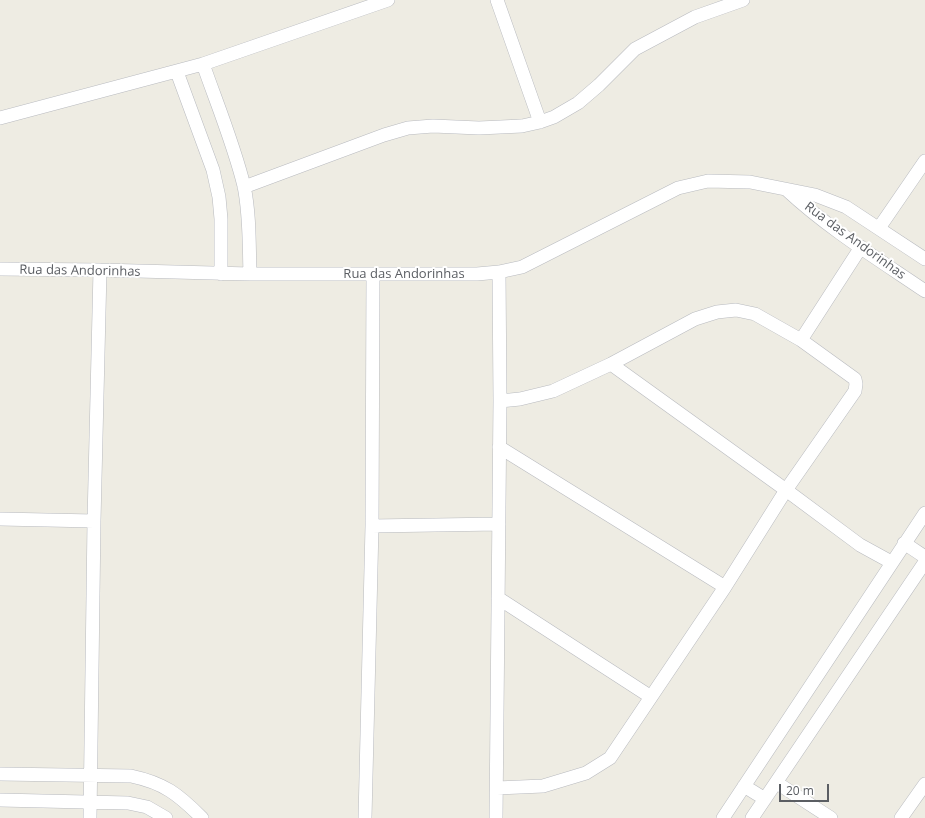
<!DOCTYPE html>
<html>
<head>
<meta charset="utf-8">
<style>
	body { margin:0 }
	#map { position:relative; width:925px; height:818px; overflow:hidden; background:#eeece3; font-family:"Open Sans",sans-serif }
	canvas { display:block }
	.scale { position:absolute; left:779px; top:784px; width:50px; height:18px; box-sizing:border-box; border:2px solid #5b5e63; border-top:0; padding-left:5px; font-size:12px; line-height:14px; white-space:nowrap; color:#5b5e63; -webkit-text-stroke:3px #fff; paint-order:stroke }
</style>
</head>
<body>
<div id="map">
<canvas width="925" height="818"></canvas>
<div class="scale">20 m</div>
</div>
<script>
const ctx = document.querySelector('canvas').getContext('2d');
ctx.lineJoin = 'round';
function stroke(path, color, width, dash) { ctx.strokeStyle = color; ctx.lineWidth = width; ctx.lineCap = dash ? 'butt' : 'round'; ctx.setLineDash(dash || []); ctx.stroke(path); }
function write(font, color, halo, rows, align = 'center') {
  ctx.font = font + ' "Open Sans",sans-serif'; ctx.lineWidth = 4; ctx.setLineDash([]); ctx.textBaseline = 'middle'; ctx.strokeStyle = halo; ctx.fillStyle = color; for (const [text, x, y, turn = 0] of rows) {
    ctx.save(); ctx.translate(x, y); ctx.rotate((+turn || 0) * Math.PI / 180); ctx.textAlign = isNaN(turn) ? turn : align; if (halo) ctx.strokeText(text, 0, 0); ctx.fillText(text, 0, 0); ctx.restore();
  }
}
const street = new Path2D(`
	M497,0L540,122
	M203,64C217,104 234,145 244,186C250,215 249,245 250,274
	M177,72L213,170L219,197L221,219V274
	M0,118L203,64L388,0
	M244,187L384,135L408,128L433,126L479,128L522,126L540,122L554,117L578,103L599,85L635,49L695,17L743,0
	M787,190C829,229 878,259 925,291
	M879,228L925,161
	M0,269L100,270L250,274H477L499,272L522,267L678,188L708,181L750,182L815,195L846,207L925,259
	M801,340L861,247
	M611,364L786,490L860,545L891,562
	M499,447L725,587
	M0,519L94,521
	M372,526L499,524
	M904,543L925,557
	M498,598L651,697
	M0,774L131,776C164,783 178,794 202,818
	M777,783L831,818
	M744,786L765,799
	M497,788L543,786L586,773L610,758L725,587L786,490L855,391L856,384L855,379L801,340L755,314L736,310L717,312L695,319L611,364L553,391L520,399L500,401
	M0,800L128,803L147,807L166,818
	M90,818L94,521L100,270
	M365,818L372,526L373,275
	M496,818L500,401L499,272
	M723,818L925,513
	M752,818L925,562
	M901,818L925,784`);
stroke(street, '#b8babf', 14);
stroke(street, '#fff', 13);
write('13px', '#5b5e63', '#fff', [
	["Rua das Andorinhas",855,241,36],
	["Rua das Andorinhas",80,271,1],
	["Rua das Andorinhas",404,274]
]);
</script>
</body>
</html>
